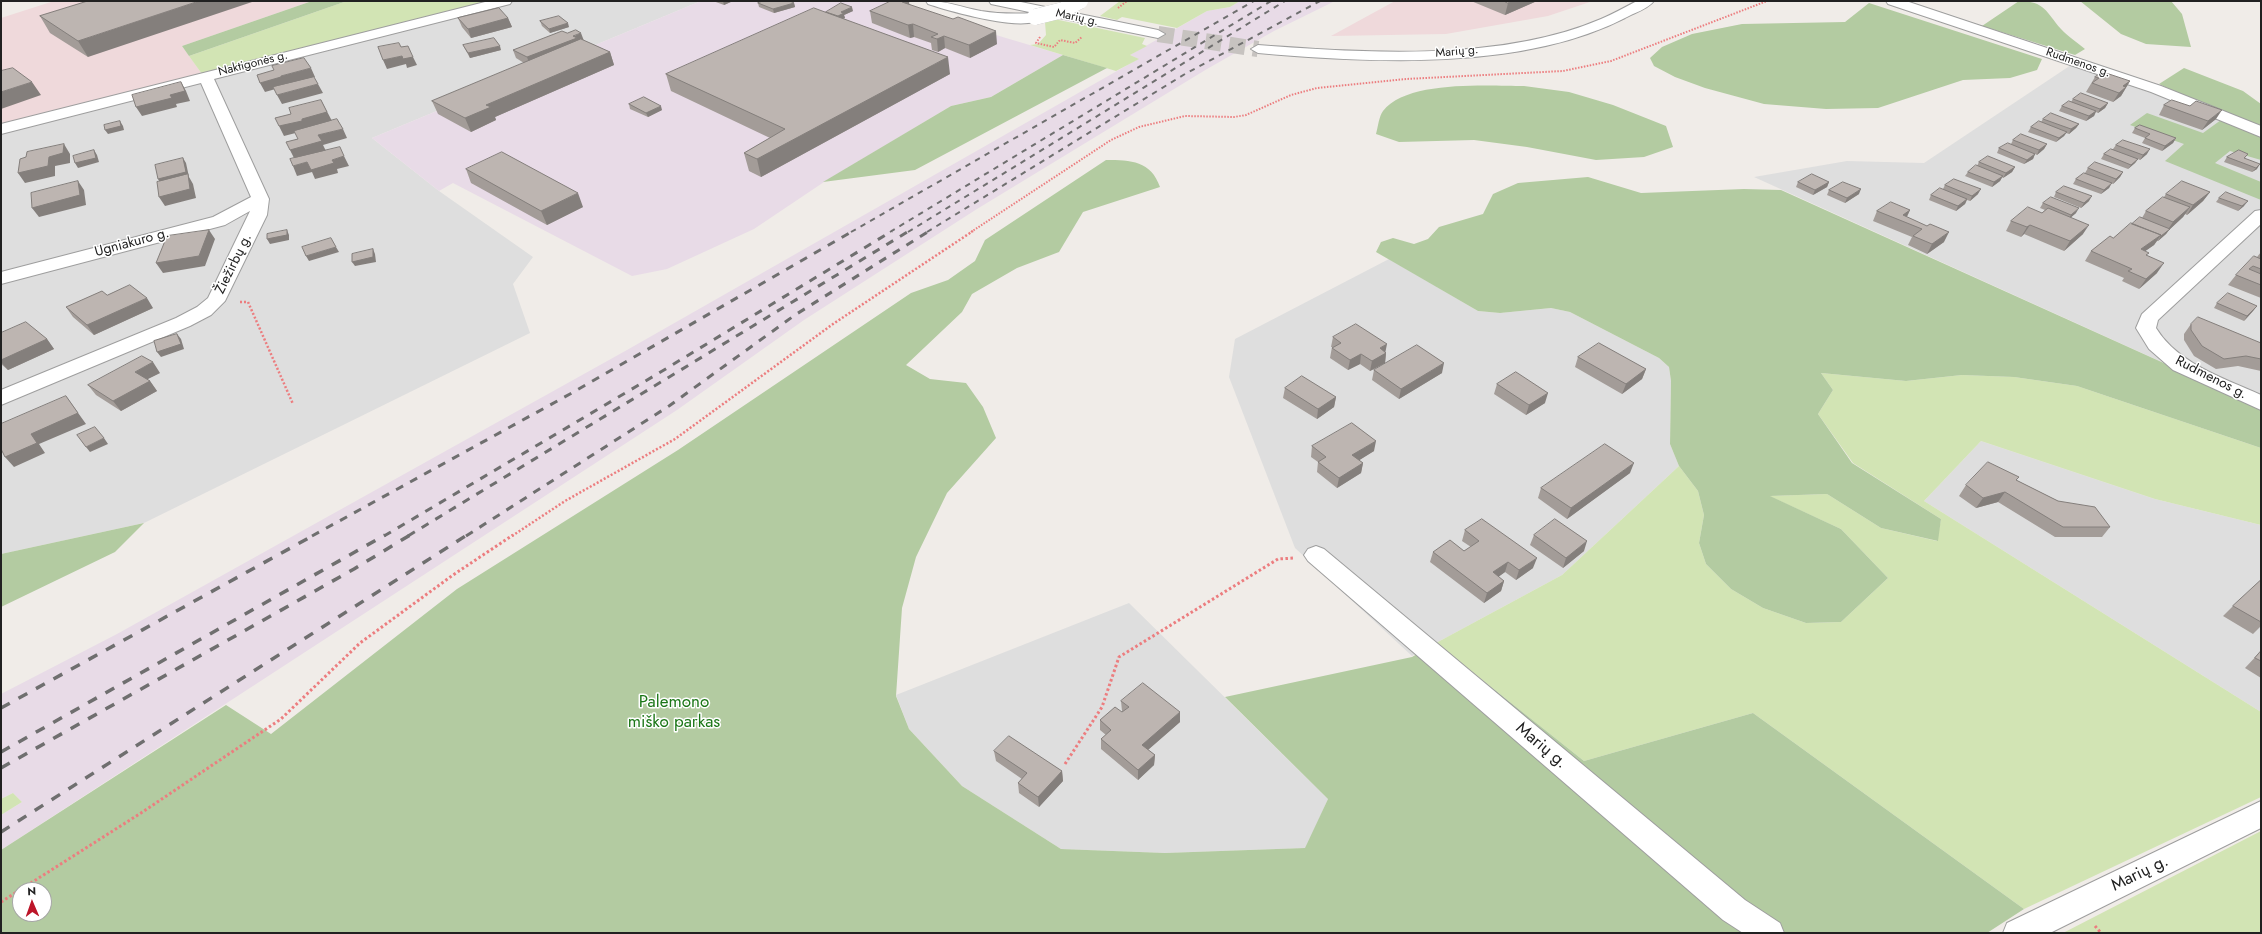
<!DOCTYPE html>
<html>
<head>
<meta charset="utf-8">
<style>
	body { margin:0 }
	#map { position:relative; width:2262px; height:934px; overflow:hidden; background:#f0ece8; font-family:Jost,sans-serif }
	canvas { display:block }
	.frame { position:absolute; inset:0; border:2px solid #212121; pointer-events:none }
	.north { position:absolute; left:12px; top:882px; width:40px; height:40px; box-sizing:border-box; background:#fff; border:1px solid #a6a6a6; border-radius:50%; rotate:358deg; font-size:11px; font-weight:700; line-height:16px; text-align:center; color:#212121 }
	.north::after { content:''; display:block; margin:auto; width:14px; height:18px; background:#bc1529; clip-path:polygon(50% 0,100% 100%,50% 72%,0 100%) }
</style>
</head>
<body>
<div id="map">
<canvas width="2262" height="934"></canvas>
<div class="frame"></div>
<div class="north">N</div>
</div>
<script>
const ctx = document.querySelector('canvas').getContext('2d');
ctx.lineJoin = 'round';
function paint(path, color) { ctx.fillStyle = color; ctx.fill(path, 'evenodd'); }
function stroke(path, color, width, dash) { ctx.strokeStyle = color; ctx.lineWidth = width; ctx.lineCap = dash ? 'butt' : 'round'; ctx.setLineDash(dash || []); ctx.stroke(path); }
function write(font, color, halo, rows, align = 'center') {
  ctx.font = font + ' Jost,sans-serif'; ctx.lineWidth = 3; ctx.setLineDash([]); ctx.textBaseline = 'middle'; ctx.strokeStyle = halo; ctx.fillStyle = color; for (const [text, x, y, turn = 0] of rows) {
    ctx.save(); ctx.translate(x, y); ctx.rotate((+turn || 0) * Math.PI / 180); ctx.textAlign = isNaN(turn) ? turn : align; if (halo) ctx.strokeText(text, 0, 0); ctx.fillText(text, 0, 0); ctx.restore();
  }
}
paint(new Path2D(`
	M492,1H701L372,138L439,191L533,257L513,284L530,333L144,523L1,554V132Z
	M2071,65L2261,131V407L1754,177L1847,161L1924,163Z
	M1389,259L1478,311L1500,313L1551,308L1570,312L1659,358L1669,367L1671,381L1670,444L1679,466L1562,575L1412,656L1295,548L1229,377L1235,339Z
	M1981,441L2155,499L2261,525V712L1924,501Z
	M1129,603L1328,799L1306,848L1165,853L1061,849L962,786L909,729L896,695Z`), '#dedede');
paint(new Path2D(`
	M54,1H312L182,46L202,74L1,132V18Z
	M1395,1H1593L1548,16L1446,34L1331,36Z`), '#efd9db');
paint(new Path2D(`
	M701,1H882L1063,55L991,97L951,106L824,182L754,229L667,269L632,276L453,183L439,191L372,138Z
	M1240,1H1335L1274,31L1207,69L977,209L804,320L677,410L1,850V815L22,802L13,793L1,799V694L117,634L627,350L1138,59L1130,55L1207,11L1230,7Z`), '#e8dbe7');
paint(new Path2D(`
	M347,1H492L202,74L189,56Z
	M1120,1H1240L1230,7L1207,11L1177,28L1122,17L1117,20L1100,16Z
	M1054,19L1145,38L1142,44L1147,46L1130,55L1139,59L1116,71L1030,45L1038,44L1046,35L1045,22Z
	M1821,373L1906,381L1962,375L2014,377L2077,386L2261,448V525L2155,499L1981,441L1924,501L2261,712V797L2024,909L1753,713L1584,761L1436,643L1562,575L1679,466L1698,491L1704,515L1699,543L1706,564L1731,589L1763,608L1806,623L1841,622L1888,578L1841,529L1769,496L1827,494L1881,528L1937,541L1941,519L1853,463L1818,414L1833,390Z
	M13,793L22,802L1,815V799Z
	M2261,831V933H2063Z`), '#d2e4b4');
paint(new Path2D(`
	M312,1H347L189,56L182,46Z
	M2019,1C2045,1 2046,12 2061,29C2067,36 2077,42 2085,49L2075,55L1982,26Z
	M2080,1H2171L2182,14L2191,47L2146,44L2121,34Z
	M1869,3L2042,59L2037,70L2010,78L1963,80L1878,108L1826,109L1764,104L1705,88L1675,77L1654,66L1650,58L1662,47L1692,34L1742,24L1845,22Z
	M1063,55L1107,68L915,170L823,182L951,106L991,97Z
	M2184,68L2243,91L2261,104V126L2187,97L2159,84Z
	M1524,86L1569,92L1613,105L1666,126L1673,147L1644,157L1596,160L1527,147L1474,140L1399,142L1376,134C1378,127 1379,116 1383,111C1407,80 1487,86 1524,86Z
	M2147,113L2203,133L2221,120L2261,137V160L2230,151L2215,163L2261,182V200L2165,161L2184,144L2130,125Z
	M1106,160C1131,160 1151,161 1160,187L1083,212L1059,252L1017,268L972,294L962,312L906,365L930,379L966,383L983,407L996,438L947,493L916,557L902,608L896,696L909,729L962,786L1061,849L1165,853L1305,848L1328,799L1225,697L1412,657L1436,643L1584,761L1753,713L2024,909L1987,933H1V850L226,705L271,734L457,589L678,450L911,293L948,280L975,261L985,240ZM20,890H44V914H20Z
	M1588,177L1641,193L1744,189L1781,190L2261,407V448L2077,386L2014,377L1962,375L1906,381L1821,373L1833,390L1818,414L1852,463L1941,519L1938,541L1881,528L1827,494L1770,496L1841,529L1888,578L1841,622L1806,623L1763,608L1731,589L1706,564L1699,543L1704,515L1698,491L1679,466L1670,444L1671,381L1669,367L1659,358L1570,312L1551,308L1500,313L1478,311L1376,252L1381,242L1393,238L1414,244L1428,239L1439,227L1483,214L1493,194L1518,183Z
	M144,523L115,552L1,607V554Z`), '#b3cba1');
stroke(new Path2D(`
	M1158,34L1258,49`), '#c7c3c0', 16, [16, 8]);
const minor = new Path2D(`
	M489,1H512L510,4L214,79L269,199L267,215L225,301L211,315L190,326L1,405V390L176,318L197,307L208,298L250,211L225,225L1,284V272L213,217L251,197L201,83L1,134V124Z
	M926,1C948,1 960,7 981,11C999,14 1016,14 1034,13L991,4L989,1H1016L1158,30L1165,34L1158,38L1040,14L1042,17C1030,35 946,10 928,4Z
	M1637,1H1654C1648,9 1634,13 1625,18C1522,71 1371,63 1258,53L1251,49L1258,45C1365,53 1501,62 1601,19C1613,14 1625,7 1637,1Z
	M1886,1H1906L2161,86L2261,126V137L2151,92L1888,4Z
	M2261,210V224L2158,320L2156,328C2178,364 2224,378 2261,395V410L2173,370L2149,349L2136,328L2142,314L2255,211Z
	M1316,546L1324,549L1745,900L1780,923L1784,933H1743L1723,920L1308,561L1304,555L1308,549Z
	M2261,801V828L2050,933H2003L2007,923Z`);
stroke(minor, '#9e9e9e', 2);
stroke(new Path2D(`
	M1118,8L1127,1
	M1040,37L1036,43L1054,47L1060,40L1075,43L1082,37
	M971,232L1111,140L1139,127L1185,116L1234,117L1246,115L1291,95L1317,88L1406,79L1563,71L1611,61L1767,1`), '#ec7d7f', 2, [1.5, 1.5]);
stroke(new Path2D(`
	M240,302H248L293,404
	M512,536L565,501L675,439L833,324L973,231`), '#ec7d7f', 2.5, [2, 2]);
stroke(new Path2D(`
	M1065,764L1102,707L1119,657L1278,559L1294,558
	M1,902L141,813L281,719L360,643L453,575L513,535
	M2095,926L2101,933`), '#ec7d7f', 3, [2.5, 2.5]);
paint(minor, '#fff');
stroke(new Path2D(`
	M851,232L1254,1
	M890,232L1271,1
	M908,232L1285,1
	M927,232L1185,74L1320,1`), '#6f6f6f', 2, [5.5, 5.5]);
stroke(new Path2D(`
	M312,536L570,394L853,231
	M384,536L659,373L892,231
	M408,536L909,231
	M466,536L669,406L795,315L929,231`), '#6f6f6f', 3, [8, 8]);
stroke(new Path2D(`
	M1,708L314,535
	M1,752L385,535
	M1,768L354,569L410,535
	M1,832L467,535`), '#6f6f6f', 3.5, [10, 10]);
const minorBridge = new Path2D(`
	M1035,17L1063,10L1080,1`);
stroke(minorBridge, '#9e9e9e', 16, []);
stroke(minorBridge, '#fff', 16);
paint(new Path2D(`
	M88,1V57L50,33L40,16Z
	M713,1H733L724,5Z
	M1471,1H1537L1505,15Z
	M758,3H794L795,7L774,13L759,7Z
	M909,4L997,44L970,58L945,48L938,52L932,50L931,43L914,37L910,38L872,23L870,11Z
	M853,11L844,15L845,18H843L950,74L761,177L749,171L744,153L770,138L671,91L666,74L826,12Z
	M458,18H508L512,27L471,38L462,27Z
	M540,21L569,27L550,33L542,26Z
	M567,33L610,52L614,65L495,117L496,120L471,132L438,114L432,101L524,63L516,58L513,50Z
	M463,45L501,50L470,58L465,49Z
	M2095,77L2130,81L2121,96L2113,102L2086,92Z
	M2073,99L2108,103L2105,108L2098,113L2096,112L2094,116L2086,121L2059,111L2062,106L2071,102Z
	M629,104L662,110L648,117L630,109Z
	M2164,105L2216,119L2202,130L2159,115Z
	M2043,119L2079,124L2076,128L2069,134L2066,133L2064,136L2056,142L2028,132L2031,127L2041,122Z
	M2135,128L2176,138L2173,143L2162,151L2142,143L2145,138L2132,133Z
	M2013,140L2047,144L2044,149L2037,155L2035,154L2033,159L2024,164L1997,153L1999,148L2011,144Z
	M2116,145L2147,154L2140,160L2138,159L2135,163L2128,169L2101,159L2104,154L2113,149Z
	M2248,154L2245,158L2257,169L2252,172L2224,162L2227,157Z
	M1979,162L2015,167L2012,172L2003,178L2002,177L2000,181L1992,187L1965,176L1968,172L1977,166Z
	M2088,168L2123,172L2120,177L2113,184L2111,183L2109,188L2101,194L2073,184L2076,179L2085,173Z
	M466,169L583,207L547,225L471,183Z
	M1798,182H1829L1827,187L1813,195L1796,187Z
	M1945,185L1978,194L1970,201L1967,200L1965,204L1956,211L1929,200L1931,195L1943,189Z
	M1829,190L1859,194L1845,203L1827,195Z
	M2056,192L2089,201L2081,208L2054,197Z
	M2210,192L2203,201L2187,215L2185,214L2183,217L2169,230L2166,234L2158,241H2157L2154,245L2145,251L2147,256L2157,273L2139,289L2122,281L2124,278L2085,261L2091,251L2113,238L2142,218L2146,211L2164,197L2166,194Z
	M2219,198L2244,206L2238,211L2216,202Z
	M2043,203L2076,213L2071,217L2083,234L2064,251L2024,234L2021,237L2006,231L2011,221L2042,213L2045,210L2040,208Z
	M1910,210L1907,217L1944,242L1927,254L1908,245L1912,237L1873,221L1877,211Z
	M2261,252V298L2228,285L2236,275L2257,257Z
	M2217,303L2257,306L2253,311L2244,321L2214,308Z
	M66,307L153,308L94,335L73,317Z
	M2191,324L2261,343V371L2238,366L2216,369L2194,356L2184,340V334Z
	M1,333L47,339L54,349L8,370L1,364Z
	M1333,337L1385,352L1386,353L1385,363L1370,371L1360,364L1348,370L1330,358L1332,347H1331Z
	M1578,357L1646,369L1642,379L1622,394L1575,367Z
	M1374,370L1442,373L1399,399L1372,380Z
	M160,373L147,379L150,381L157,391L121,411L96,395L88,385Z
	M1497,384L1545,403L1526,415L1494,394Z
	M1285,388L1336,397L1334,407L1317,419L1283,398Z
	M1312,446L1374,451L1359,460L1363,463L1361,473L1337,488L1317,472L1318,462L1311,457Z
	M1630,473L1567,519L1538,498L1541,488Z
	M2016,480L2110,527L2102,537H2055L1998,502L1976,508L1959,496L1966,485Z
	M1465,530L1533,568L1516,580L1505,572L1498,577L1504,581L1501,591L1484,603L1430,562L1433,552L1464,551L1471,547L1462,541Z
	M1534,535L1584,551L1563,568L1530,545Z
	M2261,580V626L2253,634L2223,616L2233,606Z
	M2261,651V678L2245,668Z
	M1121,701L1180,722L1148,750L1155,755L1154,765L1138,780L1101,749V739L1106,735L1100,730V720L1123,712L1122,711Z
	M994,751L1062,771L1063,781L1039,807L1019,793L1018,783L1022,779L996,761Z`), '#a39c98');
paint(new Path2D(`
	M199,1H255L88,57L78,41Z
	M723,1H733L724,5Z
	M903,1H909L910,11L902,2Z
	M1512,1H1537L1505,15L1508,3Z
	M794,3L795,7L774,13L773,9Z
	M852,7L853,11L844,15L845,18L834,23L841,12Z
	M508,18L512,27L471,38L468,29Z
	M568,23L569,27L550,33L549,29Z
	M913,24L914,37L910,38L908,25Z
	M996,31L997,44L970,58L969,45Z
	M581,33L584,41L530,66L527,57Z
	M944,36L945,48L938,52L937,39Z
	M500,46L501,50L470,58L468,53Z
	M610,52L614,65L495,117L496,120L471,132L465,118L486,105Z
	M402,56L413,57L417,65L407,68L406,64L387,69L383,60Z
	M948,57L950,74L761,177L757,159Z
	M311,68L315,77L285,85L286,86L265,92L260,83L281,76Z
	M2130,81L2121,96L2113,102L2123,86Z
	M32,82L41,95L1,109V92Z
	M181,82L186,91L190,101L176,104L177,107L142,116L136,107L170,95Z
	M318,84L323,93L282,104L277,95Z
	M321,100L332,121L307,130L284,136L279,126L302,119Z
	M2108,103L2105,108L2098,113L2100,109Z
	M661,106L662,110L648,117L646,113Z
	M2222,110L2216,119L2202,130L2208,121Z
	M2096,111L2094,116L2086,121L2089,116Z
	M120,121L123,126L124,130L108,134L105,130Z
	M2079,124L2076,128L2069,134L2071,129Z
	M343,129L347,138L323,145L326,151L295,160L290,150L318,135Z
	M2067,132L2064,136L2056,142L2059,138Z
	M2176,138L2173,143L2162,151L2165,146Z
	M64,144L70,154V163L55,166V176L25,183L18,173L49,157Z
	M2047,144L2044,149L2037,155L2039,150Z
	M2150,149L2147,154L2140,160L2143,155Z
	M94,150L97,155L99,162L78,168L75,163Z
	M2035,154L2033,159L2024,164L2027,160Z
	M344,156L349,166L337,169L338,173L315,179L312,172L297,176L293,166L307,162L332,160Z
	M183,158L186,163L189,177L193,184L196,198L165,206L159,197L161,184L158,179Z
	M2138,159L2135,163L2128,169L2131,165Z
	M2260,164L2257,169L2252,172Z
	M2015,167L2012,172L2003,178L2006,173Z
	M2123,172L2120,177L2113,184L2116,179Z
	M2003,176L2000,181L1992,187L1994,182Z
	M78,181L84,190L86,205L39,217L32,208Z
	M1829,182L1827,187L1813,195L1815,190Z
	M2112,183L2109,188L2101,194L2104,190Z
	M1861,189L1859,194L1845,203L1847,198Z
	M1981,189L1978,194L1970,201L1972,196Z
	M2210,192L2203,201L2187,215L2193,205Z
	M578,193L583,207L547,225L541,211Z
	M2092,196L2089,201L2081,208L2084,203Z
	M1967,199L1965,204L1956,211L1958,206Z
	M2248,201L2244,206L2238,211L2242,206Z
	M2190,207L2183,217L2169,230L2166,234L2158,241L2161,236L2167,231L2173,222Z
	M2079,208L2076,213L2068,220L2071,215Z
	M1910,210L1905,220L1903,215Z
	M2030,225L2024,234L2021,237L2027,227Z
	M2089,225L2083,234L2064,251L2070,241Z
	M209,230L215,239L205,266L163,273L156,263Z
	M287,230L289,235V240L270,244L267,239Z
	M1949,232L1944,242L1927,254L1932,244Z
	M2161,235L2154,245L2134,259L2141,249Z
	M336,247L339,252L309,261L306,256Z
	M373,249L375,254L376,262L355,266L352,262Z
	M2164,263L2157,273L2139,289L2146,279Z
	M147,298L153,308L94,335L87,325Z
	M2257,306L2253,311L2244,321L2247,316Z
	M177,334L181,339L184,349L161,357L157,352Z
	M47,339L54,349L8,370L1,362V360Z
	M1387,344L1385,354L1386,353L1385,363L1370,371L1372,361L1380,348Z
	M1361,354L1360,364L1348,370L1350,360Z
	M153,362L160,373L142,382L135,372Z
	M1444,363L1442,373L1399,399L1401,389Z
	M1646,369L1642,379L1622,394L1626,384Z
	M150,381L157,391L121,411L113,401Z
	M1548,393L1545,403L1526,415L1529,405Z
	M66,396L86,424L39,444L45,453L14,467L5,457L31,434Z
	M1336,397L1334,407L1317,419L1318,409Z
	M104,438L108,444L90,452L86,447Z
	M1376,441L1374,451L1350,466L1352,455Z
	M1363,463L1361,473L1337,488L1339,478Z
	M1634,463L1630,473L1567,519L1571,508Z
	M2005,492L1998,502L1976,508L1983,498Z
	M1587,541L1584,551L1563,568L1566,558Z
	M1537,558L1533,568L1516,580L1519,570Z
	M1508,562L1505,572L1490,583L1493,572Z
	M1504,581L1501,591L1484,603L1487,593Z
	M1180,712V722L1142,755V745Z
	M1155,755L1154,765L1138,780V770Z
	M1062,771L1063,781L1039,807L1038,797Z`), '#847f7c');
const building = new Path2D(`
	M88,1H199L78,41L40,16Z
	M763,1H790L794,3L773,9L758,3Z
	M891,1H903L902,2L953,19L958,17L996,31L969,45L944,36L937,39L931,37L938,34L913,24L908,25L870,11Z
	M1504,1H1512L1508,3Z
	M841,3L852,7L841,12L844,13L838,16L826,12Z
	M499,8L508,18L468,29L458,18Z
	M814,8L948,57L757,159L744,153L785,129L666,74Z
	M559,16L568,23L549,29L540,21Z
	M576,30L581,33L573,36L577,38L527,57L513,50L562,31L567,33Z
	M494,38L500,46L468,53L463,45Z
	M581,39L610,52L486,105L491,107L465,118L432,101Z
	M399,43L401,47L408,46L413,57L403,59L402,56L383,60L378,47Z
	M304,58L311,68L281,76V77L260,83L257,75L274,70L272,66Z
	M13,68L32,82L1,92V71Z
	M2103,72L2130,81L2123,86L2126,87L2119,93L2092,83L2099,78L2095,77Z
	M314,77L318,84L277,95L273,87Z
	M181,82L185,91L170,95L172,98L136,107L132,95Z
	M2081,93L2108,103L2100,109L2073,99Z
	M644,97L661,106L646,113L629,104Z
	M321,100L327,112L302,119V121L279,126L275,118L291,114L289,108Z
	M2172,100L2190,106L2196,101L2222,110L2208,121L2164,105Z
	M2069,101L2096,111L2089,116L2062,106Z
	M2051,113L2079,124L2071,129L2043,119Z
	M337,119L343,129L318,135L322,141L290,150L286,142L298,139L294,131Z
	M120,121L121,126L105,130L104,125Z
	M2039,121L2067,132L2059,138L2031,127Z
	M2140,125L2176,138L2165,146L2145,138L2150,134L2135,128Z
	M2021,134L2047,144L2039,150L2013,140Z
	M2123,140L2150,149L2143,155L2116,145Z
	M2008,143L2035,154L2027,160L1999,148Z
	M64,144L63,153L49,157L48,166L18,173L20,159L26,157L27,152Z
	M340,147L344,156L332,160L334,163L311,170L307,162L293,166L290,159Z
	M2111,149L2138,159L2131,165L2104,154Z
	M94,150L96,158L75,163L73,156Z
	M2239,150L2248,154L2244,158L2260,164L2256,168L2227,157Z
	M502,152L578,193L541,211L466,169Z
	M1988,156L2015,167L2006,173L1979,162Z
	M183,158L186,172L158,179L155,165Z
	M2095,162L2123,172L2116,179L2088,168Z
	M1976,165L2003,176L1994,182L1968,172Z
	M2084,173L2112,183L2104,190L2076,179Z
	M188,174L190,189L159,197L157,182Z
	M1812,174L1829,182L1815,190L1798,182Z
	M1954,179L1981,189L1972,196L1945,185Z
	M78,181L80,195L32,208L31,193Z
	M2182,181L2210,192L2193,205L2166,194Z
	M1843,182L1861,189L1847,198L1829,190Z
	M2064,186L2092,196L2084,203L2056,192Z
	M1940,188L1967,199L1958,206L1931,195Z
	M2226,192L2248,201L2242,206L2219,198Z
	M2051,197L2079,208L2071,215L2043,203Z
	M2163,197L2190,207L2173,222L2146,211Z
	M1891,202L1910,210L1903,215L1927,226L1930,224L1949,232L1932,244L1913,236L1922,229L1877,211Z
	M2028,207L2042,213L2048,208L2089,225L2070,241L2030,225L2027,227L2011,221Z
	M2140,217L2170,229L2161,236H2160L2161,235L2132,224Z
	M2131,223L2161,235L2141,249L2149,253L2146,255L2164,263L2146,279L2128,271L2132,269L2091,251L2110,236L2113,238Z
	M209,230L199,256L156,263L167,236Z
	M287,230V235L267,239V234Z
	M331,238L336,247L306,256L302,247Z
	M373,249V257L352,262V254Z
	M2254,256L2261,259V269L2253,266L2249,269L2261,274V285L2236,275Z
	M130,285L147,298L87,325L66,307L102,291L107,295Z
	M2228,293L2257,306L2247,316L2217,303Z
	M2198,317L2261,343V359L2246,356L2224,359L2202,346L2191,330V324Z
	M26,322L47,339L1,360V333Z
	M1356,324L1387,344L1380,348L1386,353L1372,361L1361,354L1350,360L1332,348L1341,343L1333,337Z
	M177,334L181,344L157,352L154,341Z
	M1599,343L1646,369L1626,384L1578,357Z
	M1417,345L1444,363L1401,389L1374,370Z
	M142,356L153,362L135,372L150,381L113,401L88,385Z
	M1516,372L1548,393L1529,405L1497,384Z
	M1302,376L1336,397L1318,409L1285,388Z
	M66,396L78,413L31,434L37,443L5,457L1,449V424Z
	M1352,423L1376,441L1352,455L1363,463L1339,478L1318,462L1326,457L1312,446Z
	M95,427L104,438L86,447L77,435Z
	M1605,444L1634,463L1571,508L1541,488Z
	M1988,462L2019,477L2016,480L2058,501L2095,507L2110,527H2063L2005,492L1983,498L1966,485Z
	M1482,519L1537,558L1519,570L1508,562L1493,572L1504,581L1487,593L1433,552L1450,540L1464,551L1479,541L1465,530Z
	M1555,519L1587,541L1566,558L1534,535Z
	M2261,580V622L2233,606Z
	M2261,651V661L2255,658Z
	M1143,683L1180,712L1142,745L1155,755L1138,770L1101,739L1111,730L1100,720L1115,707L1122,712L1129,707L1121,701Z
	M1009,736L1062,771L1038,797L1018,783L1027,773L994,751Z`);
paint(building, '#bdb5b1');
stroke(building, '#847f7c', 1);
write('12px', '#212121', '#fff', [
	["Marių g.",1077,18,12],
	["Marių g.",1457,52,-5],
	["Rudmenos g.",2078,63,19],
	["Naktigonės g.",253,64,-14]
]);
write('14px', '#212121', '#fff', [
	["Ugniakuro g.",132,243,-15],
	["Žiežirbų g.",234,264,-64],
	["Rudmenos g.",2211,378,27]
]);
write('17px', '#1b7617', '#fff', [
	["Palemono",674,703],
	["miško parkas",674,723]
]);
write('17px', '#212121', '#fff', [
	["Marių g.",1541,746,40],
	["Marių g.",2140,874,-26]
]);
</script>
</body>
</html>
